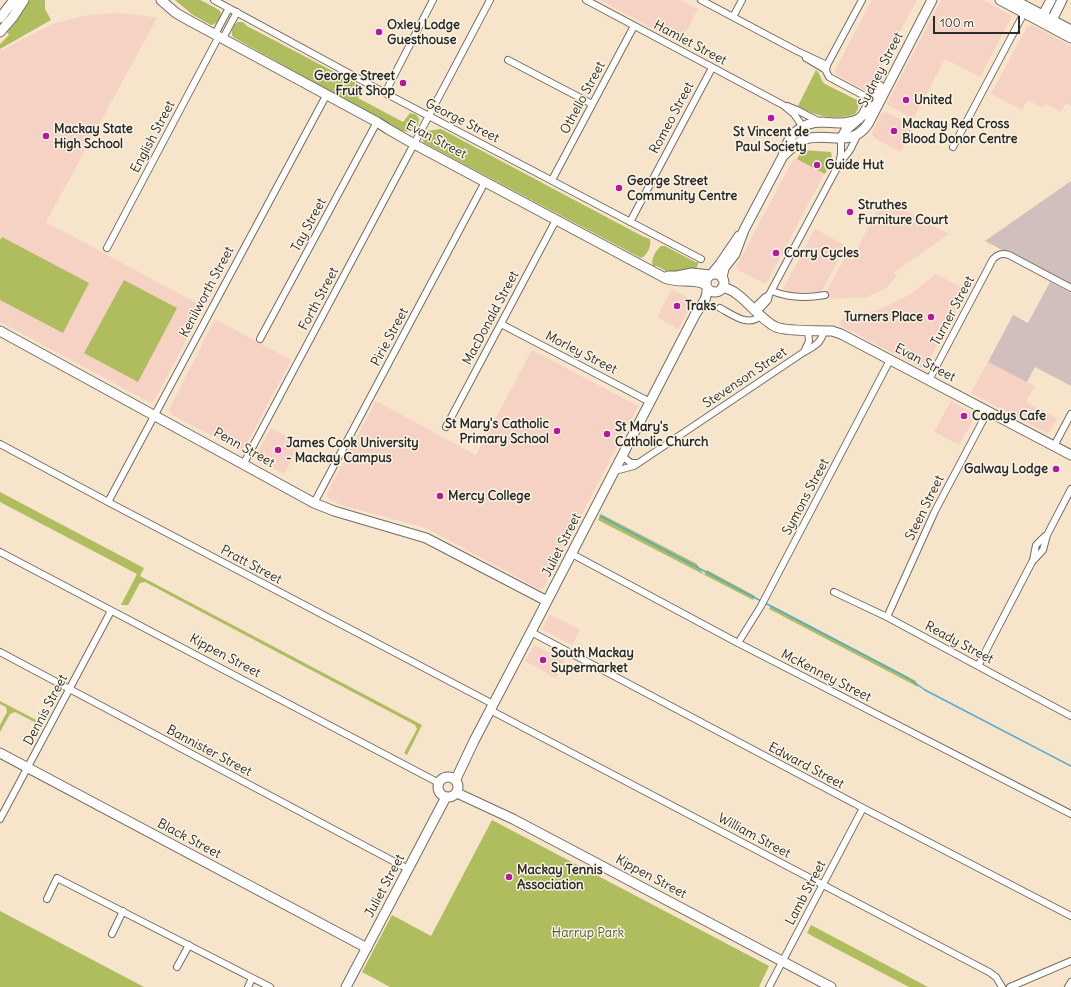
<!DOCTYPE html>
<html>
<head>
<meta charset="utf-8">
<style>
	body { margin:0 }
	#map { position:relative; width:1071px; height:987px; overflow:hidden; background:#f7e5cb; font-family:Delius,sans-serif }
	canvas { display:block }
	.scale { position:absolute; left:933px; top:16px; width:87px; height:18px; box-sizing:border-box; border:2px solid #2b2b2b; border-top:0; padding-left:5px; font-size:12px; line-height:14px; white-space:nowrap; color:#2b2b2b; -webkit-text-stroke:3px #fcf5e5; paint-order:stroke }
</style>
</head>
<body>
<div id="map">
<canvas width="1071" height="987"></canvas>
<div class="scale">100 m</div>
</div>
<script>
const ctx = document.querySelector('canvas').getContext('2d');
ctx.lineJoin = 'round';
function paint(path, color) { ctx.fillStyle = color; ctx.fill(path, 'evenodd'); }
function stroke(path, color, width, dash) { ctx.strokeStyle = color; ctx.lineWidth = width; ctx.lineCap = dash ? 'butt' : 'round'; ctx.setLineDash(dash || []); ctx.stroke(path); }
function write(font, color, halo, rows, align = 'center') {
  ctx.font = font + ' Delius,sans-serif'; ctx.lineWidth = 3; ctx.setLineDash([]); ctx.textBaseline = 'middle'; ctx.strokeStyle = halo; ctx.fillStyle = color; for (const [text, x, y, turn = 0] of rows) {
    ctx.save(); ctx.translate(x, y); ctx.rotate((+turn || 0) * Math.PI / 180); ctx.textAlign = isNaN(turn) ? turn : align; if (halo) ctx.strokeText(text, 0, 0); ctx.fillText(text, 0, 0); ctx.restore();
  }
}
paint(new Path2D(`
	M600,0H681L698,9L680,43Z
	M872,0H917L870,88L865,90L836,75L835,70Z
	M941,0H983L1012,16L980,77L945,59L913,119L888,105L887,103Z
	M117,13L140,15L157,18L46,222L202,306L200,311L201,312L154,401L149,402L0,322V51L52,24L88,15Z
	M1032,25L1071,46V106L1066,103L1061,112L1046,104L1043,108L1028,100L1022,110L991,94L1027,27Z
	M886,112L914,127L901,152L874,138L872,133L881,114Z
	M802,150L831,152L832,159L766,284L738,270L737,265L794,158L797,159Z
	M883,199L949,234L893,273L897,276L886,288L867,297L830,299L827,291L849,250L855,253Z
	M815,229L846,246L821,292H790L783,289Z
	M936,274L966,290L926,365L922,368L839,325L843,318L878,310L909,295Z
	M672,289L690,299L692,304L678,329L657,317Z
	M215,319L291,360L244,449L240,451L171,414L169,409Z
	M532,350L638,406L544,587L539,589L426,528L341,505L328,498L327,493L376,401L476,455Z
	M988,362L1035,386L1026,402L1057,418L1050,431L1046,433L971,393Z
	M951,401L971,412L974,419L959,445L934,432Z
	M271,428L300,444L284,474L257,460L256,455Z
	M550,614L580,630L572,645L542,629Z
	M534,645L565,661L556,678L525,661Z`), '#f5d2c3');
paint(new Path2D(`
	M1071,181V286L985,241Z
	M1050,282L1071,293V386L1035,367L1027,382L988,362L1013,315L1028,323Z`), '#d1bfbd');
paint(new Path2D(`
	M30,0H45V9L51,20L0,49V44L9,35L7,32Z
	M175,0C183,0 192,0 200,0C203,1 218,9 220,11C223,18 217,24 211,25L193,15Z
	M238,22H243L247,26L363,87L358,98L403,122L410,113C423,115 420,124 413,132L401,131L233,37C230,32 233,25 238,22Z
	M816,70C821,74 820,80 825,84L859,101L858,109L855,114C837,121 813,116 798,106Z
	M441,129L644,237L650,239C652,245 647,256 641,258L639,257L424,143L422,138L425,131Z
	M802,150L831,152L832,159L825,174L797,159Z
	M2,237L89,283L63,333L0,300V240Z
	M661,246H665L695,262H699L695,271L668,272L657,266H653C650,260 656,250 661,246Z
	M124,280L177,308L138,382L84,353Z
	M0,492L144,568L140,576L422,725L407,755L404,753L417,729L415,725L145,582L140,583L128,605H121L137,574L0,502Z
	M601,514L697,564L704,575L707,570L755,596L753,600L598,520Z
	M771,605L916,681L918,687L769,609Z
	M0,701L42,723L40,725L15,712L10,714L0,732V725L7,712L6,707L0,704Z
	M492,820L769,966L759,987H390L362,972L392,915L431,936Z
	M0,911L144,987H0Z
	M811,925L928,987H909L816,938L807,933Z`), '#afbd5f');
stroke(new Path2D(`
	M600,516L761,601
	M765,603L908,678L925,690L1071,766`), '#56aad2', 1.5);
const street = new Path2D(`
	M214,0L385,93L701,259
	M586,0L783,105L794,114L803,127
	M701,0L797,51L827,65
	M862,0L827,65L826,71L829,77L872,100
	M733,17L742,0
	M215,34L229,8
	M223,38L237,12
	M806,58L826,70
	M508,60L592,104
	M385,93L433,0
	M787,106L797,110L820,122
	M414,144L490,0
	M953,147L1024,13
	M840,163L850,150L858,134
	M552,180L634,26
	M630,222L712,68
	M107,248L219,36
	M772,291C789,298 808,298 825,295
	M720,308C733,315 749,328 761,315
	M754,308L764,298L769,295
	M757,312L768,300L769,295L839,164L841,154V139
	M501,324L650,402
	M260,339L377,122
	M804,352L809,341L808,330
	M929,380L993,259C998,254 1002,253 1009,255L1071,288
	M446,427L556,220
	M0,444L110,503L493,704
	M1054,446L1071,414
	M622,456L631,463H638
	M244,463L414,144
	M615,471L634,466L804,352C815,346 821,343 824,331
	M108,502L327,94
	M314,503L485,182
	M0,552L439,783
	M572,554L738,643L1071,814
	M1033,560L1036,545L1045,536
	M834,592L887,617L1071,716
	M887,617L935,511L988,411
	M531,632L863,808L1071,916
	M738,643L761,606L890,360
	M0,652L408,869
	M978,666L1032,562L1043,550L1047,535L1071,489
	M490,710L989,972L996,977L1002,987
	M0,819L111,611
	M47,899L57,878L270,987
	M112,934L123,911
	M177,967L189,945
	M248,987L252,978
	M769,987L863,808
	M1010,987L1071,961
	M1068,987L1071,982`);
const secondary = new Path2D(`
	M161,0L176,13L190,21L377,122L388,129L414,144L665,278C679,284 695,278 706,285
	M1000,0L1071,38
	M1014,0L1071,30
	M0,18L14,0
	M1044,20L1043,15L1051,0
	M1046,23L1052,20L1062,0
	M0,32L13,17L24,0
	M841,139L846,130L863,115L879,86
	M783,156C790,149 797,142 806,139C829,132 851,149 868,124L932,0
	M706 283a9 9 0 1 1 18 0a9 9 0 1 1-18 0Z
	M711,275L720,264L739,236
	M668,276H677L692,273L710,275
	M722,278L724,268L735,254L744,230L783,156C787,136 801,122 822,122C835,123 847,125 859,119
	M722,288C739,287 760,321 776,327C788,332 819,330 832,331L841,334L1071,455
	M0,331L314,503L334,511L426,538L547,601
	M0,753L367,948
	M438 787a10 10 0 1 1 20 0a10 10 0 1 1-20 0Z
	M456,779L474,741L531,632L696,313C701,305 708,299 707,288
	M457,793L513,819L831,987
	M346,987L446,797`);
stroke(street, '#726c63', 8);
stroke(secondary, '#726c63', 11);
stroke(street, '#fff', 6);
stroke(secondary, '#fff', 9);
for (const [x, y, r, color] of [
	[379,32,4,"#b5179e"],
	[403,83,4,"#b5179e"],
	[906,100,4,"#b5179e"],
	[771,118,4,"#b5179e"],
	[894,131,4,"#b5179e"],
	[46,136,4,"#b5179e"],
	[817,165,4,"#b5179e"],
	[619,188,4,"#b5179e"],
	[850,212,4,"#b5179e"],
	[776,253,4,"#b5179e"],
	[677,306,4,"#b5179e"],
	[931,317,4,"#b5179e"],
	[964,416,4,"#b5179e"],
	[557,431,4,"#b5179e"],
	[607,434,4,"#b5179e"],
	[278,450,4,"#b5179e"],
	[1056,469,4,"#b5179e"],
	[440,496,4,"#b5179e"],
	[543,660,4,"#b5179e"],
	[509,877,4,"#b5179e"]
]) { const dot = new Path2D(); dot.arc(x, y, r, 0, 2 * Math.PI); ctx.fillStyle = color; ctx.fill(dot); stroke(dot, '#fcf5e5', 1.5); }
write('bold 13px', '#2b2b2b', '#fcf5e5', [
	["Oxley Lodge",387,25],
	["Guesthouse",387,40],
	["George Street",395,76,"right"],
	["Fruit Shop",395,91,"right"],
	["United",914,100],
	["Mackay Red Cross",902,124],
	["Blood Donor Centre",902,139],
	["Mackay State",54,129],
	["High School",54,144],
	["St Vincent de",771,132,"center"],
	["Paul Society",771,147,"center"],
	["Guide Hut",825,165],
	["George Street",627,181],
	["Community Centre",627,196],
	["Struthes",858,205],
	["Furniture Court",858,220],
	["Corry Cycles",784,253],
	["Traks",685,306],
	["Turners Place",923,317,"right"],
	["Coadys Cafe",972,416],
	["St Mary's Catholic",549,424,"right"],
	["Primary School",549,439,"right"],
	["St Mary's",615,427],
	["Catholic Church",615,442],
	["James Cook University",286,443],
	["- Mackay Campus",286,458],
	["Galway Lodge",1048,469,"right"],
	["Mercy College",448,496],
	["South Mackay",551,653],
	["Supermarket",551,668],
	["Mackay Tennis",517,870],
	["Association",517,885]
], 'left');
write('13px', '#2b2b2b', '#fcf5e5', [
	["Hamlet Street",690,43,28],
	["Sydney Street",881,70,-63],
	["Othello Street",583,98,-62],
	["Romeo Street",672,118,-62],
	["George Street",462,121,27],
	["English Street",153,137,-62],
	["Evan Street",436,140,28],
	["Tay Street",309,225,-62],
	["Kenilworth Street",207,292,-62],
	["Forth Street",319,299,-62],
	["Turner Street",953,311,-62],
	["MacDonald Street",491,318,-62],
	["Pirie Street",390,337,-62],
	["Morley Street",581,353,27],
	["Evan Street",925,363,28],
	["Stevenson Street",745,378,-34],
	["Penn Street",244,448,29],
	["Symons Street",806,497,-62],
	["Steen Street",925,508,-64],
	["Juliet Street",562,545,-63],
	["Pratt Street",251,565,28],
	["Ready Street",959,643,28],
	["Kippen Street",225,656,28],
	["McKenney Street",826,676,27],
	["Dennis Street",46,710,-62],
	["Bannister Street",209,751,28],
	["Edward Street",806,766,28],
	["William Street",754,836,28],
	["Black Street",189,839,28],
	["Kippen Street",651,877,28],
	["Juliet Street",385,886,-62],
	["Lamb Street",806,893,-62]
]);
write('13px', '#53573b', '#fcf5e5', [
	["Harrup Park",588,933]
]);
</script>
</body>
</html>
